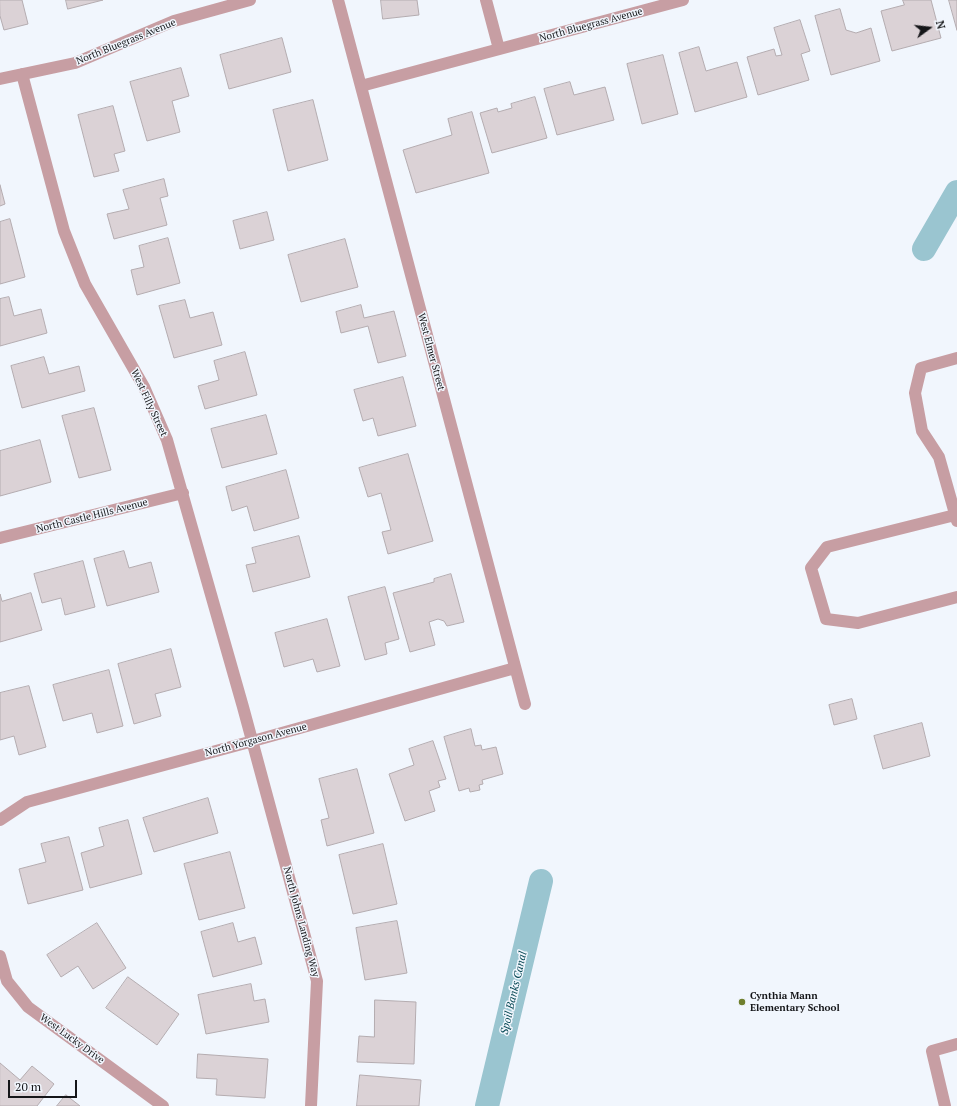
<!DOCTYPE html>
<html>
<head>
<meta charset="utf-8">
<style>
	body { margin:0 }
	#map { position:relative; width:957px; height:1106px; overflow:hidden; background:#f1f6fd; font-family:"PT Serif",serif }
	canvas { display:block }
	.north { position:absolute; left:909px; top:8px; width:40px; height:40px; -webkit-text-stroke:3px #f1f6fd; paint-order:stroke; rotate:75deg; font-size:11px; font-weight:700; line-height:16px; text-align:center; color:#151619 }
	.north::after { content:''; display:block; margin:auto; width:14px; height:18px; background:#151619; clip-path:polygon(50% 0,100% 100%,50% 72%,0 100%) }
	.scale { position:absolute; left:8px; top:1080px; width:69px; height:18px; box-sizing:border-box; border:2px solid #151619; border-top:0; padding-left:5px; font-size:12px; line-height:14px; white-space:nowrap; color:#151619; -webkit-text-stroke:3px #f1f6fd; paint-order:stroke }
</style>
</head>
<body>
<div id="map">
<canvas width="957" height="1106"></canvas>
<div class="north">N</div>
<div class="scale">20 m</div>
</div>
<script>
const ctx = document.querySelector('canvas').getContext('2d');
ctx.lineJoin = 'round';
function stroke(path, color, width, dash) { ctx.strokeStyle = color; ctx.lineWidth = width; ctx.lineCap = dash ? 'butt' : 'round'; ctx.setLineDash(dash || []); ctx.stroke(path); }
function paint(path, color) { ctx.fillStyle = color; ctx.fill(path, 'evenodd'); }
function write(font, color, halo, rows, align = 'center') {
  ctx.font = font + ' "PT Serif",serif'; ctx.lineWidth = 3; ctx.setLineDash([]); ctx.textBaseline = 'middle'; ctx.strokeStyle = halo; ctx.fillStyle = color; for (const [text, x, y, turn = 0] of rows) {
    ctx.save(); ctx.translate(x, y); ctx.rotate((+turn || 0) * Math.PI / 180); ctx.textAlign = isNaN(turn) ? turn : align; if (halo) ctx.strokeText(text, 0, 0); ctx.fillText(text, 0, 0); ctx.restore();
  }
}
stroke(new Path2D(`
	M924,249L957,192
	M487,1106L541,881`), '#9ac5d0', 24);
const building = new Path2D(`
	M0,0H22L28,24L4,30L0,16Z
	M66,0H103L68,9Z
	M381,0H417L419,15L383,19Z
	M903,0H931L941,38L892,51L881,11L904,5Z
	M949,0H957V30Z
	M840,9L846,30L856,33L871,28L880,61L831,75L815,16Z
	M800,20L810,51L801,54L809,80L758,95L747,57L774,49L776,56L782,55L774,28Z
	M282,38L291,72L229,89L220,55Z
	M699,47L706,71L737,62L747,97L695,112L679,53Z
	M663,55L678,114L642,124L627,64Z
	M181,68L189,96L172,101L180,132L147,141L130,82Z
	M570,82L574,95L605,87L614,120L557,135L544,89Z
	M535,97L547,138L492,153L480,113L497,108L498,112L512,108L511,104Z
	M313,100L328,160L288,171L273,110Z
	M113,106L125,151L114,154L119,171L94,177L78,115Z
	M472,112L489,173L416,193L403,150L452,135L448,119Z
	M164,179L168,196L160,198L167,225L114,239L107,214L129,209L123,190Z
	M0,185L5,204L0,206Z
	M267,212L274,240L240,249L233,221Z
	M10,219L25,277L0,284V222Z
	M168,238L180,283L137,295L131,270L144,267L139,246Z
	M345,239L358,287L301,302L288,255Z
	M9,297L14,316L41,309L47,333L0,346V299Z
	M185,300L190,318L213,312L222,345L174,358L159,306Z
	M361,305L364,318L394,311L406,356L378,363L368,326L341,333L336,312Z
	M245,352L257,395L205,409L198,386L219,380L214,361Z
	M44,357L49,374L79,366L85,391L22,408L11,366Z
	M403,377L416,426L378,436L373,418L363,421L354,390Z
	M94,408L111,470L79,478L62,416Z
	M266,415L277,454L222,468L211,429Z
	M40,440L51,482L0,496V451Z
	M408,454L433,541L388,554L382,532L391,530L381,493L368,497L359,468Z
	M286,470L299,518L254,531L247,506L232,511L226,487Z
	M299,536L310,577L253,592L246,565L256,563L252,548Z
	M124,551L129,568L151,562L159,592L107,606L94,559Z
	M83,561L95,607L65,615L61,598L42,603L34,574Z
	M451,574L464,622L447,626L444,621L438,619L429,622L435,645L410,652L393,593L434,582V579Z
	M385,587L399,639L385,643L387,654L365,660L348,597Z
	M31,593L42,630L0,642V594L2,601Z
	M327,619L340,666L317,672L313,659L284,667L275,633Z
	M171,649L181,687L155,694L161,716L134,724L118,664Z
	M109,670L123,726L97,733L92,713L63,721L53,685Z
	M29,686L46,747L19,755L14,736L0,740V693Z
	M852,699L857,719L834,725L829,705Z
	M922,723L930,756L883,769L874,736Z
	M471,729L475,746L481,745L482,750L496,747L503,774L482,780L483,784L479,785L480,790L470,792L469,788L459,791L444,737Z
	M433,741L446,779L438,781L440,787L429,791L435,811L405,821L389,774L414,765L409,749Z
	M357,769L374,833L327,846L321,820L329,818L319,779Z
	M208,798L218,833L154,852L143,818Z
	M128,820L142,874L90,888L81,853L104,846L99,828Z
	M69,837L83,890L28,904L19,869L46,862L41,844Z
	M383,844L397,904L353,914L339,855Z
	M230,852L245,908L199,920L184,864Z
	M397,921L407,973L365,980L356,928Z
	M97,923L126,968L93,989L78,966L61,977L47,955Z
	M233,923L238,942L255,937L262,964L213,977L201,932Z
	M128,977L179,1014L157,1045L106,1008Z
	M251,984L254,1001L265,999L269,1022L206,1034L198,995Z
	M375,1000L416,1002L414,1064L357,1062L359,1036L374,1037Z
	M198,1054L268,1059L265,1098L216,1095L217,1079L197,1078Z
	M0,1063L20,1080L32,1066L54,1084L37,1106H0Z
	M360,1075L421,1080L419,1106H357Z
	M66,1095L80,1106H57Z`);
paint(building, '#dbd2d6');
stroke(building, '#b4acb0', 1);
stroke(new Path2D(`
	M338,0L525,704
	M486,0L499,49
	M22,74L64,231L85,284L144,387L167,440L243,707L317,981L311,1106
	M0,79L75,63L174,21L250,0
	M361,86L683,0
	M957,358L921,368L915,393L922,431L939,457L957,521
	M955,515L827,547L811,568L826,619L858,623L957,597
	M0,538L183,493
	M0,820L27,802L253,741L515,668
	M0,956L7,981L28,1007L163,1106
	M945,1106L932,1051L957,1044`), '#c79ea3', 12);
for (const [x, y, r, color] of [
	[742,1002,4,"#6f7f2e"]
]) { const dot = new Path2D(); dot.arc(x, y, r, 0, 2 * Math.PI); ctx.fillStyle = color; ctx.fill(dot); stroke(dot, '#f1f6fd', 1.5); }
write('10px', '#151619', '#f1f6fd', [
	["North Bluegrass Avenue",591,25,-15],
	["North Bluegrass Avenue",126,42,-22],
	["West Elmer Street",431,352,75],
	["West Filly Street",149,403,65],
	["North Castle Hills Avenue",92,516,-14],
	["North Yorgason Avenue",256,740,-15],
	["North Johns Landing Way",301,922,75],
	["West Lucky Drive",72,1039,36]
]);
write('bold 10px', '#151619', '#f1f6fd', [
	["Cynthia Mann",750,996],
	["Elementary School",750,1008]
], 'left');
write('italic 11px', '#054753', '#f1f6fd', [
	["Spoil Banks Canal",514,993,-77]
]);
</script>
</body>
</html>
